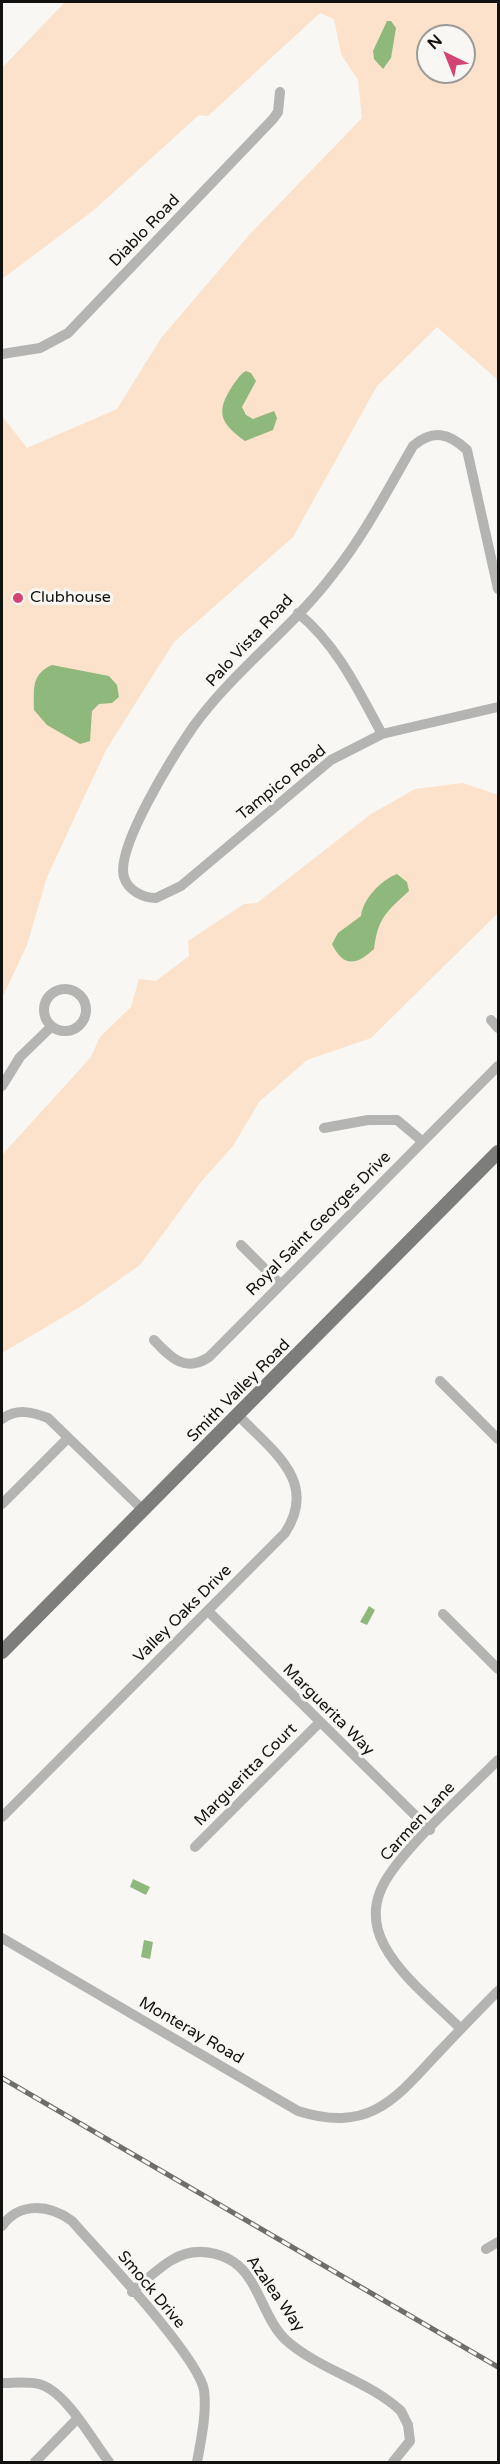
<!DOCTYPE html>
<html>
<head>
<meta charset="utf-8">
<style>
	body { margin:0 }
	#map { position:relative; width:500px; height:2464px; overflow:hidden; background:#f8f7f3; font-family:"Varela Round",sans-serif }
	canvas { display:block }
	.frame { position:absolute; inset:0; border:3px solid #121210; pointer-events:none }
	.north { position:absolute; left:416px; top:24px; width:60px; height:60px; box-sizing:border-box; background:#f8f7f3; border:2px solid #9c9b98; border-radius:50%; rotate:317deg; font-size:16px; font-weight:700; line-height:24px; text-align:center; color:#121210 }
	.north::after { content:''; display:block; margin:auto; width:21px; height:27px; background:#d14474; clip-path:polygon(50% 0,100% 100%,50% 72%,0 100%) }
</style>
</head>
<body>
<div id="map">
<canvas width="500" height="2464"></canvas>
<div class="frame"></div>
<div class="north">N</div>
</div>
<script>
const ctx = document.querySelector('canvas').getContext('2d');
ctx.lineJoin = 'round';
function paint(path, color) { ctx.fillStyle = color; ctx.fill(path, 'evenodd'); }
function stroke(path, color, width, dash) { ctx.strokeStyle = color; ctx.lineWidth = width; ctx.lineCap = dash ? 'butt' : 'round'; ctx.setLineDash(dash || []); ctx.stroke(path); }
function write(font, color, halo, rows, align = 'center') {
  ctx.font = font + ' "Varela Round",sans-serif'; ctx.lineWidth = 6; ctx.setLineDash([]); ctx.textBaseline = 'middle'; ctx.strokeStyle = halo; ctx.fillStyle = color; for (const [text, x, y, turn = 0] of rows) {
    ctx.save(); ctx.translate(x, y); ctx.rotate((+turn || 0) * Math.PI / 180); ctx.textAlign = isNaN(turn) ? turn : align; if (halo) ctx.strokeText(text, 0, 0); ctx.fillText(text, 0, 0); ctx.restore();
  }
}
paint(new Path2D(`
	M65,2H498V380L437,327L377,386L293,537L174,642L106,750L47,877L27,945L2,998V416L27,448L117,409L161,338L250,234L362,118L358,80L341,54L334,19L320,13L208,116L199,115L94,210L2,279V68ZM428,36H464V72H428Z
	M463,783L498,795V913L371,1038L307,1060L259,1102L233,1146L201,1182L140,1265L80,1307L2,1353V1155L91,1057L100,1037L131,1007L139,979L156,981L189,956L188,941L244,904L257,903L371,814L415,789Z`), '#fce1cb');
paint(new Path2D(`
	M387,21H391L396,28L391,58L383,69L374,59L373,51Z
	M246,371L251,373L256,381L242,407L246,415L253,419L274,411L277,418L273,430L245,441C220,423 215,412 233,385C237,380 240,374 246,371Z
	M52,665L109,676L117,685L119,697L112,703L99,704L92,711L90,741L80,744L47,725L34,710C34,689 31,674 52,665Z
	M397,874L407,882L409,891C386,912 378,918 374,949C356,966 343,967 332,944L338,933L361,916C363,899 381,880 397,874Z
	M369,1606L375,1610L367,1625L360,1622Z
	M133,1879L150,1887L146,1895L130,1887Z
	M144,1940L153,1942L150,1959L141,1957Z`), '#8fb87c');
stroke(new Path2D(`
	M2,354L40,348L68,333L273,119L278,112L280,92
	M498,589L467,450C449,433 433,429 413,446C388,489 365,534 334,573C292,629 234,670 193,727C175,753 115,848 124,877C128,891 144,898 156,898L181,886L331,760L382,734L498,707
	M298,613C338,646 358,690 382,734
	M44 1010a21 21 0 1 1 42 0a21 21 0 1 1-42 0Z
	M491,1020L498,1028
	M2,1086L20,1057L51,1027
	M324,1128L368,1120H397L422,1141
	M241,1245L280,1284
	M154,1340C171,1358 185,1373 209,1357L498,1066
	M440,1381L498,1439
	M2,1419C17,1408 32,1412 48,1418L143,1510
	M2,1504L68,1438
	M208,1611L430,1830
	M443,1614L498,1669
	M2,1817L285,1533C319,1481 272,1451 238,1415
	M195,1847L319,1723
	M2,1938L298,2111C368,2133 394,2101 438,2053C458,2032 478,2011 498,1991
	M461,2029C435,2003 401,1977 384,1945C375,1928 373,1910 380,1892C393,1856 469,1790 498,1760
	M2,2226C20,2201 50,2205 72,2221C99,2252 198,2356 204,2390C207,2413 201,2440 197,2462
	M486,2249L498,2242
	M132,2292C145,2281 158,2268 172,2260C198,2244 233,2253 249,2278C262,2297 269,2325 287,2341C320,2370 369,2381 401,2411L408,2425L410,2441L393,2462
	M2,2383C13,2383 27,2381 39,2384C66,2391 92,2440 109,2462
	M35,2462L77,2419`), '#b4b5b3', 10);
stroke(new Path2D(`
	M2,1652L498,1152`), '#7d7e7b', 14);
const rail = new Path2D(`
	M2,2078L498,2367`);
stroke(rail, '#6e6e6b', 5);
stroke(rail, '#f8f7f3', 3, [9]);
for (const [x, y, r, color] of [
	[18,598,6,"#d14474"]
]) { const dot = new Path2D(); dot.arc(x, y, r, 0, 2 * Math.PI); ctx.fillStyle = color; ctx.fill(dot); stroke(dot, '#f8f7f3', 2); }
write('16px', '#121210', '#f8f7f3', [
	["Diablo Road",145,231,-46],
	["Palo Vista Road",250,641,-47],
	["Tampico Road",282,783,-39],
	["Royal Saint Georges Drive",319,1224,-45],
	["Smith Valley Road",239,1391,-45],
	["Valley Oaks Drive",183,1614,-45],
	["Marguerita Way",328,1710,45],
	["Margueritta Court",246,1775,-45],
	["Carmen Lane",418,1822,-47],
	["Monteray Road",191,2031,30],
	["Smock Drive",151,2290,50],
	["Azalea Way",275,2294,55]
]);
write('16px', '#121210', '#f8f7f3', [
	["Clubhouse",30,598]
], 'left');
</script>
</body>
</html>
